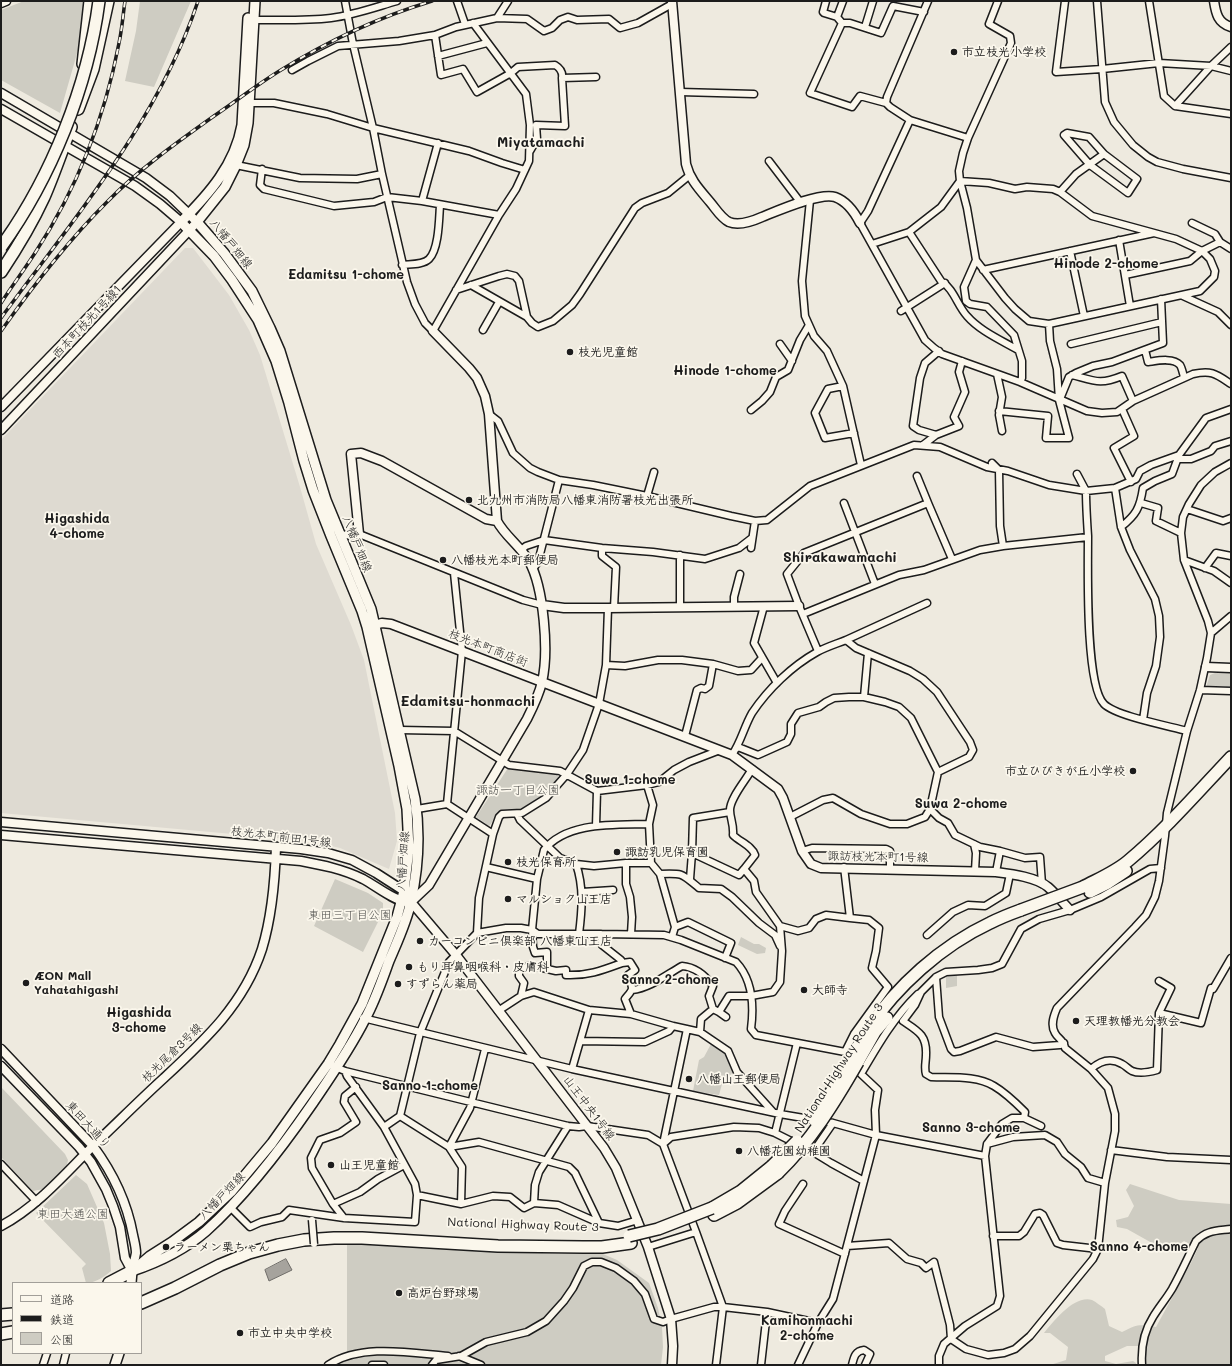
<!DOCTYPE html>
<html>
<head>
<meta charset="utf-8">
<style>
	body { margin:0 }
	#map { position:relative; width:1232px; height:1366px; overflow:hidden; background:#eeeadf; font-family:Mali,"Klee One",sans-serif }
	canvas { display:block }
	.frame { position:absolute; inset:0; border:2px solid #1c1c1c; pointer-events:none }
	.legend { position:absolute; left:12px; top:1282px; width:130px; height:72px; box-sizing:border-box; background:#fbf7ec; border:1px solid #a29f99; margin:0; padding:5px 7px; list-style:none; font-size:12px; color:#1c1c1c }
	.legend li { display:flex; align-items:center; gap:8px; height:20px }
	.legend b { width:20px; border:1px solid #a29f99 }
</style>
</head>
<body>
<div id="map">
<canvas width="1232" height="1366"></canvas>
<div class="frame"></div>
<ul class="legend">
<li><b style="height:5px;background:#fbf7ec"></b>道路</li>
<li><b style="height:5px;background:#1c1c1c"></b>鉄道</li>
<li><b style="height:11px;background:#ceccc2"></b>公園</li>
</ul>
</div>
<script>
const ctx = document.querySelector('canvas').getContext('2d');
ctx.lineJoin = 'round';
function paint(path, color) { ctx.fillStyle = color; ctx.fill(path, 'evenodd'); }
function stroke(path, color, width, dash) { ctx.strokeStyle = color; ctx.lineWidth = width; ctx.lineCap = dash ? 'butt' : 'round'; ctx.setLineDash(dash || []); ctx.stroke(path); }
function write(font, color, halo, rows, align = 'center') {
  ctx.font = font + ' Mali,"Klee One",sans-serif'; ctx.lineWidth = 3.5; ctx.setLineDash([]); ctx.textBaseline = 'middle'; ctx.strokeStyle = halo; ctx.fillStyle = color; for (const [text, x, y, turn = 0] of rows) {
    ctx.save(); ctx.translate(x, y); ctx.rotate((+turn || 0) * Math.PI / 180); ctx.textAlign = isNaN(turn) ? turn : align; if (halo) ctx.strokeText(text, 0, 0); ctx.fillText(text, 0, 0); ctx.restore();
  }
}
paint(new Path2D(`
	M185,248H193L229,295L249,330L260,355L300,487L316,544L351,625L364,660L395,813L397,841L389,869L340,848L310,841L1,813V440Z`), '#dedad1');
paint(new Path2D(`
	M24,1H85L80,43L60,113L1,80V10Z
	M140,1H191L154,87L125,81L136,31Z
	M1215,673H1231V688L1222,686L1206,687L1210,675Z
	M508,768L555,773L558,776L559,779C550,790 535,807 521,810C514,812 505,808 499,811C493,814 494,822 489,826L476,817Z
	M335,879L368,893L383,903V912L363,952L314,926Z
	M741,937L754,944H759L766,948L765,953L757,954L738,945Z
	M957,974V986L946,988V975Z
	M711,1044L724,1053L734,1071L722,1084L719,1095L693,1091L699,1060L704,1057Z
	M1,1087L65,1154L68,1160L67,1165L44,1189L33,1191L1,1157Z
	M76,1175L87,1184L104,1223L110,1254L111,1271C104,1277 95,1283 86,1283L82,1268L86,1264L36,1213Z
	M1130,1184L1179,1200L1231,1204V1365H1146V1346H1127L1105,1356V1361L1116,1364L1133,1361L1136,1363V1365H1050L1066,1360L1068,1347L1050,1333H1044C1054,1321 1074,1295 1092,1300C1096,1302 1101,1306 1105,1309L1109,1326L1122,1332C1137,1324 1140,1324 1156,1327L1191,1263L1198,1248L1184,1241L1168,1252L1127,1229L1117,1227L1116,1220L1128,1217L1134,1206L1126,1190Z
	M347,1243L559,1254H603L617,1260L649,1283L658,1308L662,1327L663,1347L661,1365H336L347,1359Z`), '#ceccc2');
const water = new Path2D(`
	M286,1259L292,1270L269,1281L265,1270Z`);
paint(water, '#a6a39d');
stroke(water, '#6f6d69', 1);
const street = new Path2D(`
	M345,1L353,44L373,128L382,174L407,282L415,304L425,323L433,331L499,215L516,189L529,161L530,125L526,94L473,23
	M457,1L465,24
	M826,1L823,12L824,13L837,17L842,23H850L881,33L893,6L924,12
	M1065,1L1056,72L1102,69L1159,63L1211,66L1231,71
	M1097,1L1105,102L1114,122L1133,145L1148,157L1157,162L1183,169L1231,178
	M1149,1L1164,96L1175,106L1231,114
	M837,17L843,1
	M497,18L508,1
	M254,20C280,20 306,21 331,18C354,15 376,7 397,1
	M842,23L810,93L852,107L860,96L886,103L890,107L910,120L968,138
	M865,27L873,1
	M435,35L441,75L463,69L477,92L511,73L518,67L555,65C560,68 563,72 562,78
	M438,56L487,43
	M292,70L308,61L338,46L399,41L435,35L456,27L497,18L527,19L544,31L552,28L560,20L568,17L577,20L609,19L620,28L638,23L672,4
	M680,92L754,94
	M250,103H274L327,114L373,128L469,151L502,163L525,170
	M886,103L887,97L928,1
	M1175,106L1211,66L1231,47
	M910,120L868,211L860,223L925,340L934,348L942,354L1020,382L1087,411L1102,413L1117,412L1133,401L1193,374C1212,370 1216,374 1231,384
	M1067,133L1089,137L1104,154L1137,179L1128,193L1090,165L1064,135Z
	M530,151L537,139L536,125L565,126L562,78L596,77
	M769,161L801,203
	M236,165L300,178L357,179L382,174
	M262,169L260,185L264,189L334,206L374,202L387,197L422,201L499,215
	M960,181L989,183L1015,189L1027,187L1053,189L1060,192L1092,216L1176,239L1202,251L1210,259L1215,271L1214,277L1200,291L1049,324L1029,321L1015,309L1005,298L976,260L967,208L960,181L959,171L963,153L968,138L1011,43L1010,36L989,24L998,1
	M1060,192L1076,174L1104,154
	M810,200L802,281L805,316L814,336L827,351L843,386L861,465
	M422,201L438,143
	M1192,223L1215,234L1220,242L1231,249
	M909,232L941,281C954,289 957,305 967,316C980,331 1001,340 1018,350
	M1119,240L1130,306
	M872,244L909,232L941,207L960,181
	M1070,251L1084,316
	M976,260L964,287L966,301L970,304L987,307L1014,335L1022,361V378L1020,382
	M402,265C410,264 423,265 429,259C439,249 439,219 440,205
	M983,270L1154,233
	M1125,275L1190,261L1202,251L1220,242
	M471,285L527,317
	M456,290L499,276L507,274L515,276L519,281L527,317L532,323L538,327L553,321L572,305L580,294L635,208L642,203L668,193L690,175
	M1183,296L1218,312L1231,325
	M901,311L945,283
	M483,330L499,302
	M780,344L792,361
	M1071,344L1162,322
	M1145,350L1148,362C1156,361 1173,357 1180,365C1182,368 1183,374 1184,377
	M997,374L1002,397L999,415L1002,431
	M1072,375C1095,381 1100,385 1122,376L1133,401
	M843,386L828,389L815,413L825,438L854,433
	M1060,399L1069,377L1076,373L1093,366L1112,362L1163,343L1161,299
	M1122,409L1134,436L1114,448L1131,482
	M751,410L762,401L770,392L776,377L788,370L800,340L809,325
	M999,411L1048,416L1046,438H1069L1059,400L1057,369L1050,341L1049,324
	M489,414L498,421L513,453L530,468L538,472L559,480L593,485L647,496L731,516L755,521L767,520L810,486L914,445L940,447L987,467L1008,471L1049,485L1086,491L1115,488L1136,479L1140,471L1151,465L1179,455L1206,418L1231,409
	M936,435L919,430L913,426L920,378L925,363L939,351
	M923,445L936,435L959,426L954,417L965,392L959,372L962,361
	M1178,459H1191L1211,451L1215,446L1231,441
	M992,463L999,470L1000,526L1003,546
	M1077,474L1086,491C1086,506 1087,521 1088,536C1088,567 1085,685 1104,704C1116,716 1169,726 1187,731
	M917,476L928,503
	M1115,488L1121,527L1130,550L1155,599L1159,616L1160,637L1156,666L1147,693L1143,720
	M647,496L654,472
	M844,503L875,584
	M1141,503L1158,508L1156,521L1181,533
	M1187,509L1223,521L1231,518
	M1121,527C1136,515 1140,508 1143,488L1155,481L1172,474L1179,455
	M340,534L352,536L359,534L523,600L542,605
	M602,548V556L616,567L614,608
	M751,548L755,521
	M521,550L526,546L544,540L602,548L653,552L705,559L739,548L752,538
	M680,555V607
	M1184,560L1214,571L1231,583
	M1205,568L1216,553L1231,556
	M533,569L538,562L559,480
	M454,573L462,651L447,804L493,834
	M764,606L754,643L777,683
	M734,607V597L740,574
	M803,614L899,575L924,570L980,550L1003,546L1088,537
	M1211,633L1231,616
	M846,640L927,603
	M818,651L799,606L787,574L804,553L928,503L952,559
	M606,665L625,666L658,660H682L713,664L738,671L751,670L762,658
	M1200,690L1231,691
	M864,697L868,653
	M400,730L454,731L509,765L560,771L597,791L647,785L659,782L674,770L689,762L720,750
	M685,736L697,690L701,688L705,689L709,686L713,664
	M738,747L758,755L787,742L791,734V724L798,713L819,707L826,702L834,698L849,697H864L885,702L899,707L911,718L938,772L930,809L925,817L907,824H890L861,814L833,798L823,800L790,817
	M732,755C741,742 744,727 752,713C768,689 792,666 817,652C826,647 836,644 846,640L856,648L910,671L923,679L937,692L970,742L973,750L969,757L938,772
	M647,785L653,805L649,824L651,863L660,874L675,927L672,937
	M417,809L447,804
	M930,809L939,818L948,823L955,835L980,847L1000,851L996,872
	M517,814L520,820L560,858L576,864L594,866L626,863H651
	M596,826L597,791
	M974,844L976,853L975,871
	M802,851L812,848L886,849L890,851V869
	M1000,851L1025,858L1040,857L1042,884
	M692,853L739,875L744,869
	M626,863V884L630,897L632,917L631,934
	M576,864C584,887 582,910 579,934
	M486,867L537,879
	M660,874C683,873 681,873 699,888L721,889L732,897L759,923L775,935L780,946
	M690,879L692,853L693,818L730,812
	M582,892L613,890
	M780,926L798,931L809,928L816,919L826,915L850,918L844,867
	M675,927L688,922L731,943L725,958
	M477,933L479,898L493,834L499,817L502,814L522,813L546,798L567,774L583,750L599,704L606,665L608,608
	M601,934L602,945L621,960L622,963L630,962L635,970L628,975C628,981 632,983 632,988C632,992 627,996 625,999L631,1014
	M927,935L953,912L968,905L985,906L1006,893L1010,874
	M547,968V952L535,953L533,947L532,930L537,879L544,850C567,821 616,825 649,824
	M936,977L939,1017L951,1049L954,1052L960,1051L996,1037L1033,1047L1060,1045L1064,1043
	M632,990C650,988 666,975 682,966C695,967 705,975 713,986L709,996L713,1009
	M521,996L524,983L519,976V971L528,966H534L556,971L566,970V975C588,976 603,970 622,963
	M498,1011L521,996L534,992L589,1010L631,1014L673,1026L700,1032L728,1051L737,1072L773,1112
	M719,1012L726,1017
	M1159,1013L1201,1023L1211,988L1213,989L1231,958
	M363,1018L572,1069L780,1114L833,1123L876,1135L985,1156
	M687,1029L663,1144L696,1232
	M700,1032L701,1019L713,1009L719,1012L729,996H751L773,992L780,982L782,951L780,926L756,892L754,881L744,869L755,855C752,846 740,842 733,835C734,824 730,819 730,810C730,798 746,780 752,769
	M581,1041L645,1042L669,1031L673,1026
	M328,1064L345,1071L568,1126L579,1127L587,1126L648,1135L663,1144
	M572,1069L589,1010
	M1091,1069C1100,1061 1110,1057 1122,1064C1126,1066 1128,1069 1132,1071C1139,1074 1150,1072 1157,1070L1159,1013L1171,988L1159,981
	M345,1071L347,1076L384,1127L415,1184L417,1195L461,1204L493,1196L510,1197L524,1208L534,1203L535,1185L539,1172L568,1126
	M858,1071L861,1074C878,1045 894,1017 918,994
	M356,1087L345,1096L344,1102L356,1122L340,1133L320,1140L311,1158L312,1168L333,1204L360,1192L378,1179L404,1165
	M400,1116L449,1147L479,1142L569,1167L575,1173L599,1223
	M1024,1118L1041,1126
	M384,1127L400,1116L420,1033L449,962L477,933L506,928H521L532,930L538,934H601L664,935L681,940L736,962C753,980 754,1006 751,1029L756,1035L845,1052L854,1034L888,987L872,968L876,951L879,928L869,920L850,918
	M775,1133L797,1043
	M663,1144L671,1137L734,1127L759,1128L775,1133L813,1152L831,1163L864,1181
	M987,1144L1013,1137L1045,1135L1057,1142L1065,1154L1081,1167L1088,1178L1105,1183
	M1111,1150L1167,1157L1231,1160
	M813,1152L833,1123
	M1,1164L37,1202
	M803,1184L785,1211L779,1224L845,1254
	M534,1203L558,1205L599,1223L618,1226L638,1220
	M333,1204L344,1218
	M461,1204L462,1167L449,1147L470,1108L485,1049
	M230,1207L250,1227L261,1222L282,1217L289,1210L344,1218L415,1222L417,1195
	M993,1236H1019L1024,1232L1035,1214L1040,1213L1043,1215L1057,1243L1063,1245L1098,1249
	M847,1246L889,1243L907,1259L921,1263L926,1268L934,1262L950,1325L951,1339
	M648,1247L696,1232L723,1307L716,1365
	M951,1339L966,1349L988,1355L1004,1353L1015,1349L1030,1336L1093,1259L1098,1249L1105,1183L1115,1131V1114L1108,1088L1091,1069L1065,1048C1064,1040 1058,1039 1055,1033C1050,1025 1054,1015 1057,1008L1135,927L1146,915L1155,897L1159,881L1165,836L1167,813L1187,731L1200,690L1207,658L1211,633L1208,621L1184,560L1181,533L1183,517L1189,504L1201,485L1215,472L1231,463
	M459,1356L481,1365
	M43,1365L47,1353
	M63,1365L66,1353
	M328,1365C362,1343 411,1353 448,1356
	M372,1365H384
	M432,1365L436,1360L461,1356L486,1342L527,1332L546,1321L564,1301L573,1288L584,1266L592,1262H601L616,1268L634,1281L645,1294L654,1319L663,1322L671,1319L714,1307H723L767,1312L818,1323
	M761,1365L767,1312
	M798,1365L818,1323L833,1299L876,1135L875,1110L878,1090L861,1074
	M852,1365C854,1357 855,1351 864,1350L870,1354L865,1365
	M939,1365V1356L944,1344L965,1326L997,1306L1000,1296L985,1156L987,1144L1002,1124L1012,1118H1024L1025,1112C1016,1103 1006,1093 994,1086C976,1075 951,1078 931,1077L926,1074C924,1068 926,1062 926,1055C927,1035 918,1031 903,1021L915,1005L921,992L936,977L946,972L978,970L992,968L1002,964L1021,929L1039,919L1070,910L1101,897L1150,869L1161,868
	M1142,1365C1141,1349 1144,1331 1153,1317C1159,1307 1166,1299 1172,1289C1181,1273 1188,1257 1196,1241C1207,1230 1216,1231 1231,1229`);
const secondary = new Path2D(`
	M672,1L686,164C690,180 700,190 710,202C716,209 721,218 729,222C739,226 753,221 762,217C777,211 820,192 835,197C846,201 855,213 860,223
	M1214,1C1216,14 1218,23 1231,27
	M1,3L6,1
	M1,93L146,178L170,196L197,222L1,430
	M1,109L135,186L160,204L181,222L1,407
	M359,534L351,454L361,453L382,461L486,519L497,521
	M542,605L564,608H608L799,606
	M370,626L382,623L391,624L732,755L778,789L783,798L802,851L811,864L821,868L996,872C1011,874 1036,877 1048,887C1056,894 1063,903 1070,910
	M1206,667L1231,668
	M1,822L301,849L328,853L352,860L376,873L404,891L411,902L456,955L604,1148L616,1168L648,1247L671,1319L673,1346L672,1365
	M1,835L301,861C322,865 343,869 363,879C376,886 393,900 406,902
	M411,902L429,885L527,719C533,707 539,695 542,682C549,652 544,588 529,561C520,546 505,536 497,521L489,414L485,396L477,378L469,368L433,331
	M1,1049L93,1146C113,1173 127,1202 133,1235C134,1240 136,1247 136,1253C135,1259 133,1265 132,1271
	M1,1066L79,1147L91,1162L106,1189L113,1206L120,1227L125,1258L132,1271
	M1,1226C40,1205 69,1169 100,1139C121,1119 142,1098 164,1078C205,1040 244,1004 262,949C272,916 275,881 276,847`);
const primary = new Path2D(`
	M136,1268L150,1256L172,1242L199,1222L231,1192L272,1143L328,1064L340,1044L362,1004L397,917L404,891L409,849L407,809L399,766L367,627L362,611L331,536L313,490L304,461L289,403L276,361L258,320L232,280L214,256L181,222C209,194 235,165 242,125L248,18
	M132,1271C159,1262 184,1250 206,1231C247,1194 281,1149 312,1104C331,1076 350,1049 365,1019C375,1001 382,980 389,961C397,942 407,921 411,901C418,869 420,832 415,799L371,609L326,500L280,351L270,328L252,291L224,253L197,222L225,187L236,165L244,145L248,123L255,1
	M131,1283L132,1271
	M115,1365L119,1353`);
const highway = new Path2D(`
	M83,64L90,1
	M78,109L93,69L108,1
	M1,272C17,248 32,223 44,197C54,174 62,150 71,127
	M1083,887C1098,879 1115,872 1128,861C1165,830 1198,792 1231,757
	M1090,892L1108,883L1126,871
	M851,1059C856,1050 861,1039 867,1030C897,986 941,946 990,923C1000,918 1010,914 1021,910
	M858,1062L875,1032L887,1018
	M712,1208L741,1191L772,1166
	M714,1215L737,1203L778,1173
	M109,1283L132,1271
	M141,1303L175,1288L220,1265L249,1253L278,1245L304,1240L334,1238H362L498,1246L583,1247H602L631,1243
	M1,1315L13,1314
	M1,1334L13,1332`);
stroke(street, '#1c1c1c', 9);
stroke(secondary, '#1c1c1c', 11);
stroke(primary, '#1c1c1c', 12);
stroke(highway, '#1c1c1c', 14);
stroke(street, '#fbf7ec', 6);
stroke(secondary, '#fbf7ec', 8);
stroke(primary, '#fbf7ec', 9);
stroke(highway, '#fbf7ec', 11);
const rail = new Path2D(`
	M1,303C12,286 24,270 35,253C76,190 105,117 119,43C122,29 123,15 125,1
	M1,318C74,218 159,120 198,1
	M1,331C33,286 67,242 106,203C138,170 176,143 214,116C236,101 258,84 281,70C328,41 379,17 432,1`);
stroke(rail, '#1c1c1c', 3.5);
stroke(rail, '#fbf7ec', 2, [6]);
const streetBridge = new Path2D(`
	M312,1220L314,1244`);
const highwayBridge = new Path2D(`
	M1,247C51,178 88,86 99,1
	M1021,910L1083,887
	M814,1120L851,1059
	M772,1166L797,1141
	M778,1173C811,1141 835,1102 858,1062
	M629,1236L658,1229L712,1208`);
stroke(streetBridge, '#1c1c1c', 9, []);
stroke(highwayBridge, '#1c1c1c', 14, []);
stroke(streetBridge, '#fbf7ec', 6);
stroke(highwayBridge, '#fbf7ec', 11);
for (const [x, y, r, color] of [
	[954,52,4,"#1c1c1c"],
	[570,352,4,"#1c1c1c"],
	[469,500,4,"#1c1c1c"],
	[443,560,4,"#1c1c1c"],
	[1133,771,4,"#1c1c1c"],
	[617,852,4,"#1c1c1c"],
	[508,862,4,"#1c1c1c"],
	[508,899,4,"#1c1c1c"],
	[420,941,4,"#1c1c1c"],
	[409,967,4,"#1c1c1c"],
	[26,983,4,"#1c1c1c"],
	[398,984,4,"#1c1c1c"],
	[804,990,4,"#1c1c1c"],
	[1076,1021,4,"#1c1c1c"],
	[689,1079,4,"#1c1c1c"],
	[739,1151,4,"#1c1c1c"],
	[331,1165,4,"#1c1c1c"],
	[166,1247,4,"#1c1c1c"],
	[399,1293,4,"#1c1c1c"],
	[240,1333,4,"#1c1c1c"]
]) { const dot = new Path2D(); dot.arc(x, y, r, 0, 2 * Math.PI); ctx.fillStyle = color; ctx.fill(dot); stroke(dot, '#fbf7ec', 1.5); }
write('bold 12px', '#1c1c1c', '#fbf7ec', [
	["市立枝光小学校",962,52],
	["枝光児童館",578,352],
	["北九州市消防局八幡東消防署枝光出張所",477,500],
	["八幡枝光本町郵便局",451,560],
	["市立ひびきが丘小学校",1125,771,"right"],
	["諏訪乳児保育園",625,852],
	["枝光保育所",516,862],
	["マルショク山王店",516,899],
	["カーコンビニ倶楽部 八幡東山王店",428,941],
	["もり耳鼻咽喉科・皮膚科",417,967],
	["ÆON Mall",34,976],
	["Yahatahigashi",34,990],
	["すずらん薬局",406,984],
	["大師寺",812,990],
	["天理教幡光分教会",1084,1021],
	["八幡山王郵便局",697,1079],
	["八幡花園幼稚園",747,1151],
	["山王児童館",339,1165],
	["ラーメン栗ちゃん",174,1247],
	["高炉台野球場",407,1293],
	["市立中央中学校",248,1333]
], 'left');
write('12px', '#1c1c1c', '#fbf7ec', [
	["八幡戸畑線",231,244,51],
	["西本町枝光1号線1",87,322,-47],
	["八幡戸畑線",357,544,68],
	["枝光本町商店街",488,648,21],
	["枝光本町前田1号線",281,837,7],
	["諏訪枝光本町1号線",878,857,1],
	["八幡戸畑線",403,861,-86],
	["枝光尾倉3号線",172,1053,-44],
	["National Highway Route 3",839,1068,-57],
	["山王中央1号線",589,1108,53],
	["東田大通り",88,1125,48],
	["八幡戸畑線",222,1196,-46],
	["National Highway Route 3",523,1225,2]
]);
write('12px', '#51514e', '#fbf7ec', [
	["諏訪一丁目公園",518,790],
	["東田三丁目公園",350,915],
	["東田大通公園",73,1214]
]);
write('bold 13px', '#1c1c1c', '#fbf7ec', [
	["Hinode 2-chome",1106,264],
	["Edamitsu 1-chome",346,275],
	["Hinode 1-chome",725,371],
	["Higashida",77,519],
	["4-chome",77,534],
	["Suwa 1-chome",630,780],
	["Suwa 2-chome",961,804],
	["Sanno 2-chome",670,980],
	["Higashida",139,1013],
	["3-chome",139,1028],
	["Sanno 1-chome",430,1086],
	["Sanno 3-chome",971,1128],
	["Sanno 4-chome",1139,1247],
	["Kamihonmachi",807,1321],
	["2-chome",807,1336]
]);
write('bold 14px', '#1c1c1c', '#fbf7ec', [
	["Miyatamachi",541,143],
	["Shirakawamachi",840,558],
	["Edamitsu-honmachi",468,702]
]);
</script>
</body>
</html>
